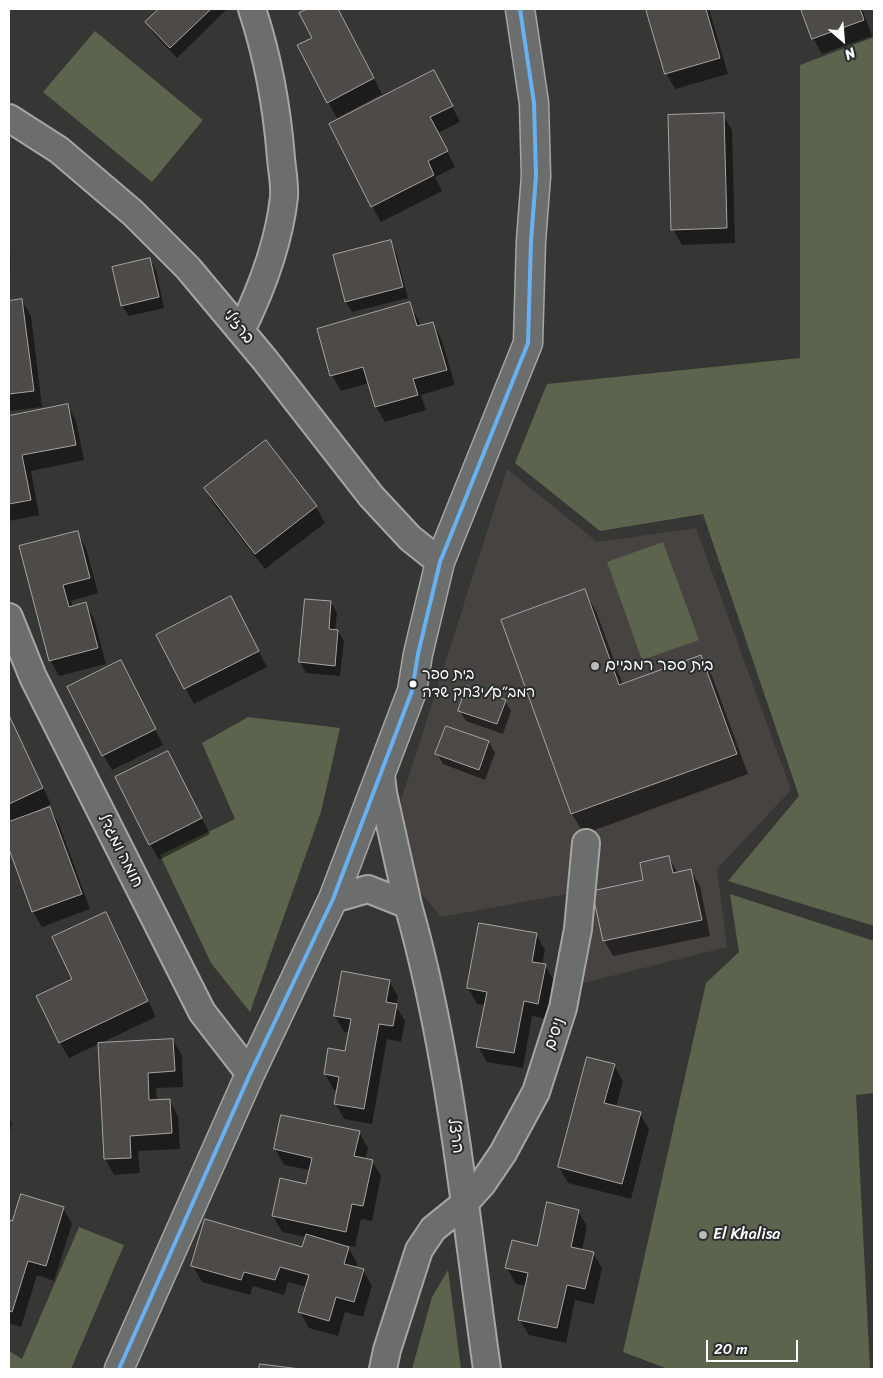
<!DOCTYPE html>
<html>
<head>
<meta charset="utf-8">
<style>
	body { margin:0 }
	#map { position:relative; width:883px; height:1378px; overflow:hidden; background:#363635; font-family:Sriracha,sans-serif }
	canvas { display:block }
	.frame { position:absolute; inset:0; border:10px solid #fff; pointer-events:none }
	.north { position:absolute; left:818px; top:15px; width:50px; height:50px; -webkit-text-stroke:4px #2a2d2e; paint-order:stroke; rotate:153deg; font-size:14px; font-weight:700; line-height:20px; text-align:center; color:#fff }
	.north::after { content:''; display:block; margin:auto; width:18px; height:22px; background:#fff; clip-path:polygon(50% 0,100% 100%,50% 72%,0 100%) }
	.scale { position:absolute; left:706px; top:1340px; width:92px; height:22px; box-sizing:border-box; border:2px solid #fff; border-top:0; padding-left:6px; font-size:15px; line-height:18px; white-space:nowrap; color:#fff; -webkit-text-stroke:4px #2a2d2e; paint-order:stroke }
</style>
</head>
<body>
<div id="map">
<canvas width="883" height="1378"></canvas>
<div class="frame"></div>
<div class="north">N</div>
<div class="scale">20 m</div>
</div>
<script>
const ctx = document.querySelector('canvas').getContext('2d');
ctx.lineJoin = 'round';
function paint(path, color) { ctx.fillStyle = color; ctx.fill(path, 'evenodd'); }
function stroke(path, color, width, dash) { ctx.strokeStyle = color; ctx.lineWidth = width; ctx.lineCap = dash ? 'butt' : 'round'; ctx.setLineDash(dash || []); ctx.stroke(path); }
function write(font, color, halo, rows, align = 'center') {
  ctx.font = font + ' Sriracha,"Playpen Sans Hebrew",sans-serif'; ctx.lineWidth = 4; ctx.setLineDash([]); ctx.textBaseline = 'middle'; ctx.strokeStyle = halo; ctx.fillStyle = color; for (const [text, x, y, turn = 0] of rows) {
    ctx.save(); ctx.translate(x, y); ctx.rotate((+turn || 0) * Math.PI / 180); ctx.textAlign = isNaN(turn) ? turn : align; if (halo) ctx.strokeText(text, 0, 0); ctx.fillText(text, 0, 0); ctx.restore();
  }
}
paint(new Path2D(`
	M507,469L597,542L696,528L791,790L717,869L727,947L580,984L589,890L441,917L402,870L393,826Z`), '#474340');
paint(new Path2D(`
	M95,31L203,120L152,182L43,92Z
	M874,37V926L728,881L799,796L703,514L600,531L515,463L547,384L800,358V65Z
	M663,542L699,640L642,660L607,562Z
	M248,717L340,728L321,812L250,1012L211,963L160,855L235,819L202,743Z
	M730,894L874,941V1093L856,1095L870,1369H668L623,1352L706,983L739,952Z
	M79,1227L124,1245L71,1369H9V1351L22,1359Z
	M448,1270L461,1369H412L432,1297Z`), '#5d644d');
paint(new Path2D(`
	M161,9H225L226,10L177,58L153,33L147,22Z
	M311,9H338L382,94L337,118L328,102L314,38L301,14Z
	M648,9H709L728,74L675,89L666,73Z
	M803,9H862L872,36L822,54L813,38Z
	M443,88L460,122L438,133L455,167L435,177L442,191L381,222L372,206Z
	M723,115L732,130L735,243L682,245L673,229Z
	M9,223L11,271H9Z
	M390,241L396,252L408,298L352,312L346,302L334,256Z
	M150,260L156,270L164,308L129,316L122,306L114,268Z
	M22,301L31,316L42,407L9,411V302Z
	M409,304L418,319L420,326L432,323L441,338L455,385L421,395L426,410L385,422L376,407L369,383L341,391L332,375Z
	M68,406L76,421L84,460L31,471L39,515L9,521V417Z
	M266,442L316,507L325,523L265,569L214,504L205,489Z
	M77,532L86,548L98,593L71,601L73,607L85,603L94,619L106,664L59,676L50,660L20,547Z
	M584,591L596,611L623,685L700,656L712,676L748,774L584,834L572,814L502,621Z
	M306,600L331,602L337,613L335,631H338L344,641L340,676L306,673L300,662Z
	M239,614L267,667L194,704L158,635Z
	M129,677L163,745L112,770L103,755Z
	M505,701L511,711L503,734L466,721L460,711Z
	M9,717L51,804L33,813L34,814L50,808L59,824L90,909L42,927L33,912L9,846Z
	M446,727L489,742L495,753L485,780L443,764L437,754Z
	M176,768L210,834L159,860L150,844Z
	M669,858L678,873L691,871L700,886L710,936L613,956L604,940L645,881Z
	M106,914L115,929L156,1017L69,1058L60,1043L74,980Z
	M536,934L545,950L542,965H545L554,981L547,1019L532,1016L523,1068L487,1062L478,1046L485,1005L477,1004L468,988Z
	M389,981L398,996L396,1006L405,1021L401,1042L387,1039L372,1124L344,1119L335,1103L338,1090H334L325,1074L346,1052L350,1032H344L335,1016Z
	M173,1040L182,1056L183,1087L156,1088L157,1101L169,1100L178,1116L180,1149L138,1151L140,1173L114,1175L105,1159L99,1045Z
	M614,1065L623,1081L616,1108L640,1114L649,1129L631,1199L568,1183L559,1167Z
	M9,1118L12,1123L9,1137Z
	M359,1132L368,1148L365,1159L372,1161L381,1176L372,1221L361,1219L355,1247L347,1245L357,1263L356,1268L363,1270L372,1286L363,1317L345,1312L338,1336L309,1328L300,1312L307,1287L288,1282L284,1295L253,1286L250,1295L202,1282L193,1266L303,1248L306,1237L282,1232L273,1216L307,1185L310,1170L284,1165L275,1149Z
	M63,1208L72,1224L54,1281L37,1275L21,1327L9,1323V1222L13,1223Z
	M578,1211L587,1226L582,1250L593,1253L602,1268L594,1304L575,1300L566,1343L529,1335L520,1320L527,1286L516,1284L507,1268L538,1247Z`), '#0007');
const building = new Path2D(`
	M159,9H211L170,48L145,22Z
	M308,9H338L374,78L327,103L297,45L312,38L299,13Z
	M646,9H706L720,58L665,74Z
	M801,9H860L864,20L812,39Z
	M434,70L453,106L430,117L448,151L428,161L434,175L371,207L329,124Z
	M724,113L727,228L671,230L668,115Z
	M391,240L403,287L345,302L333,255Z
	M150,258L159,297L121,306L112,267Z
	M22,299L34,391L9,394V301Z
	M410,302L417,326L433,322L447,370L413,379L418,395L375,407L363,367L330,376L317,329Z
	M68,404L76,445L22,455L31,500L9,504V416Z
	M266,440L317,506L255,554L204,488Z
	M78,531L90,578L63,585L69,607L86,602L98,648L49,661L19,546Z
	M585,589L619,685L701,655L737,754L571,814L501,620Z
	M231,596L259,651L184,689L156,635Z
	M305,599L331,601L329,629L338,630L335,666L299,662Z
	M121,660L156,729L102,756L67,687Z
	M467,686L506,700L497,724L458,711Z
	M9,715L43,788L9,804Z
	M446,726L489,741L479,770L435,754Z
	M168,751L202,818L149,845L115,777Z
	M50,807L82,894L32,912L9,849V822Z
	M669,856L673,873L691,869L702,920L603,941L592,891L643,880L640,863Z
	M106,912L148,1001L59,1043L36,996L72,979L52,937Z
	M479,923L537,933L532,962L546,964L538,1004L524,1001L514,1053L476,1047L487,992L467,988Z
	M342,971L390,980L386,1002L397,1004L393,1026L379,1024L364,1109L334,1104L339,1077L324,1074L328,1048L345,1051L351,1019L334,1016Z
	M173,1039L175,1071L148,1073L149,1100L170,1099L172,1133L130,1136L131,1158L104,1159L98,1043Z
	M587,1057L615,1064L604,1103L641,1112L622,1184L558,1167Z
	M281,1115L360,1131L354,1156L373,1160L363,1206L352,1204L346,1232L272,1216L280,1178L306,1184L312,1158L274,1149Z
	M21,1194L64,1207L46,1266L28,1261L12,1312L9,1311V1220L12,1221Z
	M547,1202L579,1210L571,1247L594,1252L585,1289L567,1285L557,1328L518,1320L528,1273L505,1268L512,1240L537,1246Z
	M205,1219L302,1247L306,1234L349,1247L344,1264L364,1269L354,1302L336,1297L329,1321L298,1312L309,1275L280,1267L275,1280L244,1272L241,1280L191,1266Z
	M260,1364L300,1369H259Z`);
paint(building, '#4d4a48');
stroke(building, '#a5a5a4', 1);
const street = new Path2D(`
	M9,118L59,150L133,213L188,268L265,360L371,496L410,538L440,562
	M241,331C262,288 279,244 284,197C285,184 282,171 281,158C277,108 268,57 252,9
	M9,617L33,677L202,1012L250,1074
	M381,776L383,793L408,905
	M333,899L368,889L408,905C451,1056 465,1214 487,1369
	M383,1369L387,1350L419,1250L433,1229L464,1204L482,1184L503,1153L536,1092L563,1008L578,929L586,843`);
const secondary = new Path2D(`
	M119,1369L250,1074L333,899L412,691L418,654L440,562L528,343L531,241L536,176L534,103L520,9`);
stroke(street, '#a5a5a4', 30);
stroke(secondary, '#a5a5a4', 31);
stroke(street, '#6c6d6d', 26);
stroke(secondary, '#6c6d6d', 28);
stroke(new Path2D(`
	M119,1369L250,1074L333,899L412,691L418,654L440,562L528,343L531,241L536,176L534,103L520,9`), '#66b1f2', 4);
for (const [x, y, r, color] of [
	[595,666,5,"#b9b9b8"],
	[413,684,4.5,"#fff"],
	[703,1235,5,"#b9b9b8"]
]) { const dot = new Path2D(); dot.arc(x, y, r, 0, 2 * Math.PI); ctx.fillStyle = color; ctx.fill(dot); stroke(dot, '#2a2d2e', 2); }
write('15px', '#fff', '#2a2d2e', [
	["בית ספר",422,675],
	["רמב״ם/יצחק שדה",422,693]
], 'left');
write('16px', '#fff', '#2a2d2e', [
	["ברזילי",238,327,50],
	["חומה ומגדל",120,851,63],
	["ניסים",555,1034,-72],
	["הרצל",455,1136,82]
]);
write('16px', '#fff', '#2a2d2e', [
	["בית ספר רמביים",605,666],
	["El Khalisa",713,1235]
], 'left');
</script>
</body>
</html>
